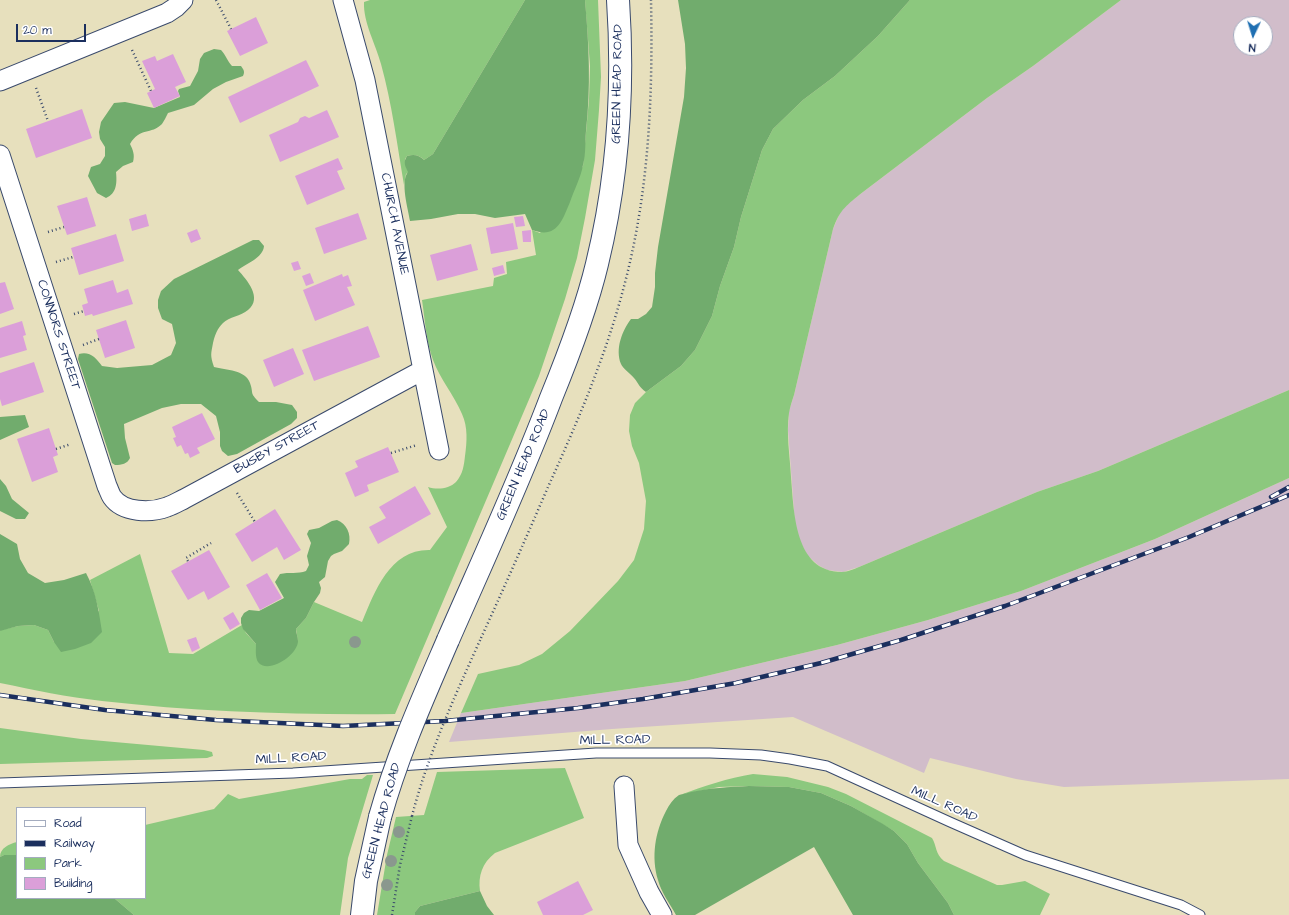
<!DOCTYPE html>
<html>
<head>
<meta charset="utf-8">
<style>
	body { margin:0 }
	#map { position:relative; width:1289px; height:915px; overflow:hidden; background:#e7e0bd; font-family:"Architects Daughter",sans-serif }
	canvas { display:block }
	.legend { position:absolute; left:16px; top:807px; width:130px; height:92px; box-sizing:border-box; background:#fff; border:1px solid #a4acbf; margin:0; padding:5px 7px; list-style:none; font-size:12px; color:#1b2f5e }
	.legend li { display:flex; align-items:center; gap:8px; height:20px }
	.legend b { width:20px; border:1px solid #a4acbf }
	.north { position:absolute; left:1233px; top:16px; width:40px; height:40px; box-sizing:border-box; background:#fff; border:1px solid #a4acbf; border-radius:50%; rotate:184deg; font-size:11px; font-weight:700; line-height:16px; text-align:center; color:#1b2f5e }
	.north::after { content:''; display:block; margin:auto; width:14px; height:18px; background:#1f6fb2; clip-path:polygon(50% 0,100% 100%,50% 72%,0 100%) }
	.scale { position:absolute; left:16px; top:24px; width:70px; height:18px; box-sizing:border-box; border:2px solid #1b2f5e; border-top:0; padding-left:5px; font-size:12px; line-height:14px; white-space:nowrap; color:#1b2f5e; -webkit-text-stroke:3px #fff; paint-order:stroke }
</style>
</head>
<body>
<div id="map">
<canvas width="1289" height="915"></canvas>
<ul class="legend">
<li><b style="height:5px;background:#fff"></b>Road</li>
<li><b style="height:5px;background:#1b2f5e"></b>Railway</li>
<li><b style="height:11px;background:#8cc87e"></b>Park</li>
<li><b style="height:11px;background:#db9fd9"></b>Building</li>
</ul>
<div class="north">N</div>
<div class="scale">20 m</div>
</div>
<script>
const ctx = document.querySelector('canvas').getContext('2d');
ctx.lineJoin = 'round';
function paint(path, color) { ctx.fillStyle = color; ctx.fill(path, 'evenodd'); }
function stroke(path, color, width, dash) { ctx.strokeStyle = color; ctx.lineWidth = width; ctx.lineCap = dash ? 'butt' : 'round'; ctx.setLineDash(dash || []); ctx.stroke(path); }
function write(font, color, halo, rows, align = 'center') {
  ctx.font = font + ' "Architects Daughter",sans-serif'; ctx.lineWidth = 3.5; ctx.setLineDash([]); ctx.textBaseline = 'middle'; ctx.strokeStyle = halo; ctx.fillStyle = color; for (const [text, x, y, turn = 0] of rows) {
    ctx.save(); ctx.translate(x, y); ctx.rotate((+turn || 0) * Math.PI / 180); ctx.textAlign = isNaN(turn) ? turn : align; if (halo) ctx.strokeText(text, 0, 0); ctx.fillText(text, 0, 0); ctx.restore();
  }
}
paint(new Path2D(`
	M1121,0H1289V390L1098,471L1037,492L859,567L843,572L827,570L818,565L807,555L800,541L795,525L788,430L789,411L794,395L833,229L838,217L844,207L863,192L987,98L1033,66ZM1241,24H1265V48H1241Z
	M1289,478V779L1064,787L1016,779L930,758L924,773L793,717L612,729L449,742L461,713L685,681L837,645L928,620L1021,591L1155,539Z`), '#d1bdca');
paint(new Path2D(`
	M370,0H525L433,154L424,160C420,155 413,154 407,156L405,159L407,169L409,172L406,174L404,185C397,144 392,104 381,64C376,45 363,22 364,2Z
	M585,0H598L601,77L599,110L595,160L585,218L577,258L565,299L539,376L395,714C297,715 199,712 102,701C67,697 34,690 0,683V631L1,630L18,626L34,625L48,630L54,642L99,611L90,580L140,554L169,653L193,654L242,625L246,633L256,644V652L298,641L296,629L306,618L314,602L362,622C375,591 390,549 430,550L447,527L428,487C437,490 449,489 456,482C463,474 464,465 465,456C467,442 468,427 462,414C454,395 440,379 433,360C426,341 425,320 422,300L493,286L494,278L507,274L506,262L536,255L532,230L540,233L583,166L589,99L590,66Z
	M910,0H1121L1033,66L987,98L863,192C847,205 840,209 833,229L794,395C792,401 790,407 789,413C786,434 790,456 791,477C794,511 794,572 842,572C847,572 854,569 859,567L1037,492L1098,471L1289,390V478L1155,539L1021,591L928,620L837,645L685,681L461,713L478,674L519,665L542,654L570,631L618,581L634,560L644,529L646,501L639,463L632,446L629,431L630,415L635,403L646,392L681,366L695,350L712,316L720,286L734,247L741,217L762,150L773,129L803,100L835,76L878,36Z
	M0,728L81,739L204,750L212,752L213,756L207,758L0,764Z
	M565,768L584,818L495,853C482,863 478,876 480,891L420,906L415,912V915H377L387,855L396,817L424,815L437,772Z
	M753,774L787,777L828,787L846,794L932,838C937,846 935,854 944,861L997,885H1002L1025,881L1050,894L1040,915H954L948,903L918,863L907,844L894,831L851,806L821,793L789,787L749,786L719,787L680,795C704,786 728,778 753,774Z
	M367,775H373L348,858L340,915H134L114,898H145V825L214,809L228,794L239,799L350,779H362Z
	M17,842V855H4L0,857C0,848 9,844 17,842Z`), '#8cc87e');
paint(new Path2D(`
	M525,0H585C589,46 591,86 586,131C585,142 586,154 583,165C581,177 574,190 570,202C562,221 557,239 532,230L525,214L495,218L475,214H458L431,219L410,221C408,208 400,182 408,172C405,166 403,162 407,156C414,154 419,155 424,160L433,154Z
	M678,0H910L878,36L835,76L803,100L773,129L762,150L741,217L734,247L720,286L712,316L695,350L681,366L646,392C639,387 639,384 634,378C630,373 623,369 621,364C615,349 622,331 631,319H638L646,314L652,307L655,287V273L658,247L684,97L686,68L685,44Z
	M214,49L221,50C226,55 227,61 232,66H241C244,70 245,72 243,76L226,82L213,89L194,105L168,113C166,117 164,121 162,124C151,135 140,127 130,144C133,150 135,155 133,162L123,166L116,172C117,183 117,193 106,198L97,193L88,176L91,167L100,164L105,156V147L100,139L99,132L101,122L114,103L125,102L154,108L180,97L178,91L179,89L190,86L198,71L200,59L204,53Z
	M253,240H259L264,246C263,258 247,263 238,270C247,280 263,298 248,310C241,316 229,317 223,323C217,329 215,335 213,343C211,354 210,355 214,367C226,370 246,370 250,383C254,394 249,392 259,402H276L292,405L297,412V418L291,424L237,454L228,456L222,451L220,446V432L216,416L201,404H181L162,408L124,424L125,438L130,458C127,464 122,465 115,465L112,463L78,359L79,354C90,351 96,358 102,366L117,368L152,365L171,355L176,343L172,324L162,319L158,308V300L161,291L174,279Z
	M25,415L29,427L0,440V417Z
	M0,479L6,486L12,499L29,513L25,519H16L0,511Z
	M337,520C347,524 351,534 349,544L342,551L334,554L331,556L328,561L325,577L319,582L321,588L320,593L314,602L306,618L296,629C296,633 298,637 298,641C298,655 268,675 258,662C255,657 256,649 256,644L243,629L241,623V618L244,613L249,610L259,611L284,598L275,582L280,574C289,572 298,574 306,571L309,565L307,556L311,543L307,534L309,530L319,528L332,521Z
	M0,534L17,544L20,559L28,573L45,583L64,580L86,573C96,591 99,612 102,632L91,643L75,649L61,652L54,642L48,630L34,625L18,626L0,631Z
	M749,786L789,787L821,793L851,806L883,824L894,831L907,844L918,863L948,903L954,915H853L814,847L695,915H676C670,904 661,892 658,880C651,857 655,832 666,811C669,805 673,799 679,795C683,794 688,793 691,792C710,788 729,787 749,786Z
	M4,855H17V898H114L134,915H0V857Z
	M480,891L487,906L494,915H415V912L420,906Z`), '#71ac6d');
paint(new Path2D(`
	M256,17L268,43L240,56L227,31Z
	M173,54L186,82L175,87L180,96L154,108L147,93L155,89L142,61L155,56L157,61Z
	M306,60L319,86L240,123L228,97Z
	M82,109L92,138L36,158L26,129Z
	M327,110L339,137L280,162L269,135L298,122L300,118L305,116L309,118Z
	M338,158L343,169L337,171L345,189L307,205L295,176Z
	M87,197L96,226L67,235L57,206Z
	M358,213L367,239L324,254L315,228Z
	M146,214L149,226L132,231L129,219Z
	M523,216L525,226L516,227L514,217Z
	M513,223L518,249L491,254L486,228Z
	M197,229L201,239L191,243L187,233Z
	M531,230V242H523L522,231Z
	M116,234L124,261L79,275L71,248Z
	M471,244L478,270L437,281L430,255Z
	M298,261L301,269L294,271L291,263Z
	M503,265L505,273L494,276L492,268Z
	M310,273L314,283L306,286L302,276Z
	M342,274L343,277L348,275L352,286L347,287L355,305L315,321L303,290Z
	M113,280L117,293L128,289L133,304L93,316L92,314L85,316L82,305L88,303L84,289Z
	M5,282L14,309L0,314V283Z
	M126,320L135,348L105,358L96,330Z
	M22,321L26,335L23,336L27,350L0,358V328Z
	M368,326L380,357L314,381L302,350Z
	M293,348L304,374L274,387L263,360Z
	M34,362L44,392L2,406L0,399V373Z
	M202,413L215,439L197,448L200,453L190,458L188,453L185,454L181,445L177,447L173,438L176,437L172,427Z
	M49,428L58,455L53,457L58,472L32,482L17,439Z
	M388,447L399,472L367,485L369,491L355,497L345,473L358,467L355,461Z
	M415,486L431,514L378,544L369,527L386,518L379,507Z
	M275,509L301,550L284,560L277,547L252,562L235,534Z
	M209,550L230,587L208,600L204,591L188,600L171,571Z
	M267,573L282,598L260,610L246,585Z
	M233,612L240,624L230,630L223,618Z
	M196,637L200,648L192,652L187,640Z
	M578,881L593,910L583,915H543L537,902Z`), '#db9fd9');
const lane = new Path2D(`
	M0,783L293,773L596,753H710L761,755L790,759L827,766L950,822L1025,855L1181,905L1200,915`);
const street = new Path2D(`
	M343,0L365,80L439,450
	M0,81L167,13L176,7L183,0
	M0,155L107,486C109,490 110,494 112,497C123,513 151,513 167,507C173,505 178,502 184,499L423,370
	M624,786L628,845L649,892L662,915`);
const secondary = new Path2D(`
	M448,640C483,560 520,480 551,398C569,354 586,310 597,264C618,178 624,89 618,0
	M362,915L366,881L380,817`);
stroke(lane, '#3a4a6c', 11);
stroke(street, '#3a4a6c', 21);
stroke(secondary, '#3a4a6c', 24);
stroke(new Path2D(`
	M216,0L231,29
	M132,50L151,91
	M36,88L48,121
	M48,232L64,227
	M56,262L73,257
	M74,314L84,311
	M83,345L99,339
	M56,449L71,444
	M391,453L417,445
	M237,493L255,522
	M188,561L186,558L211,543
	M481,638C504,588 526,538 548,487C577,423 605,358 623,290C649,195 653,97 651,0
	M392,915L400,865L412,816`), '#3a4a6c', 2.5, [1, 3]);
stroke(lane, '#fff', 9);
stroke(street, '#fff', 19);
stroke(secondary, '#fff', 22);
const rail = new Path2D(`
	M1271,497L1289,487
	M0,695L105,710L216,720L343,726L445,721L578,708L643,699L736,683L821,663L901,640L1005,606L1189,537L1289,495`);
stroke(rail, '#1b2f5e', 4.5);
stroke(rail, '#fff', 3, [9]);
const secondaryBridge = new Path2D(`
	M380,817C397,756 423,698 448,640`);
stroke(secondaryBridge, '#3a4a6c', 24, []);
stroke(new Path2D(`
	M412,816C428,754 455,696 481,638`), '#3a4a6c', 2.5, [1, 3]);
stroke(secondaryBridge, '#fff', 22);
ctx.fillStyle = '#8a988e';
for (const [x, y] of [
	[355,642],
	[399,832],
	[391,861],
	[387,885]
]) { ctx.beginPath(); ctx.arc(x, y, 6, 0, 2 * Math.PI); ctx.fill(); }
write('13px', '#1b2f5e', '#fff', [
	["GREEN HEAD ROAD",618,84,-89],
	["CHURCH AVENUE",394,224,79],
	["CONNORS STREET",58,335,72],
	["BUSBY STREET",277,448,-29],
	["GREEN HEAD ROAD",524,465,-67],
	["MILL ROAD",615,741,-1],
	["MILL ROAD",291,759,-3],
	["MILL ROAD",944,805,24],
	["GREEN HEAD ROAD",382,821,-75]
]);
</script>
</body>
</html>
